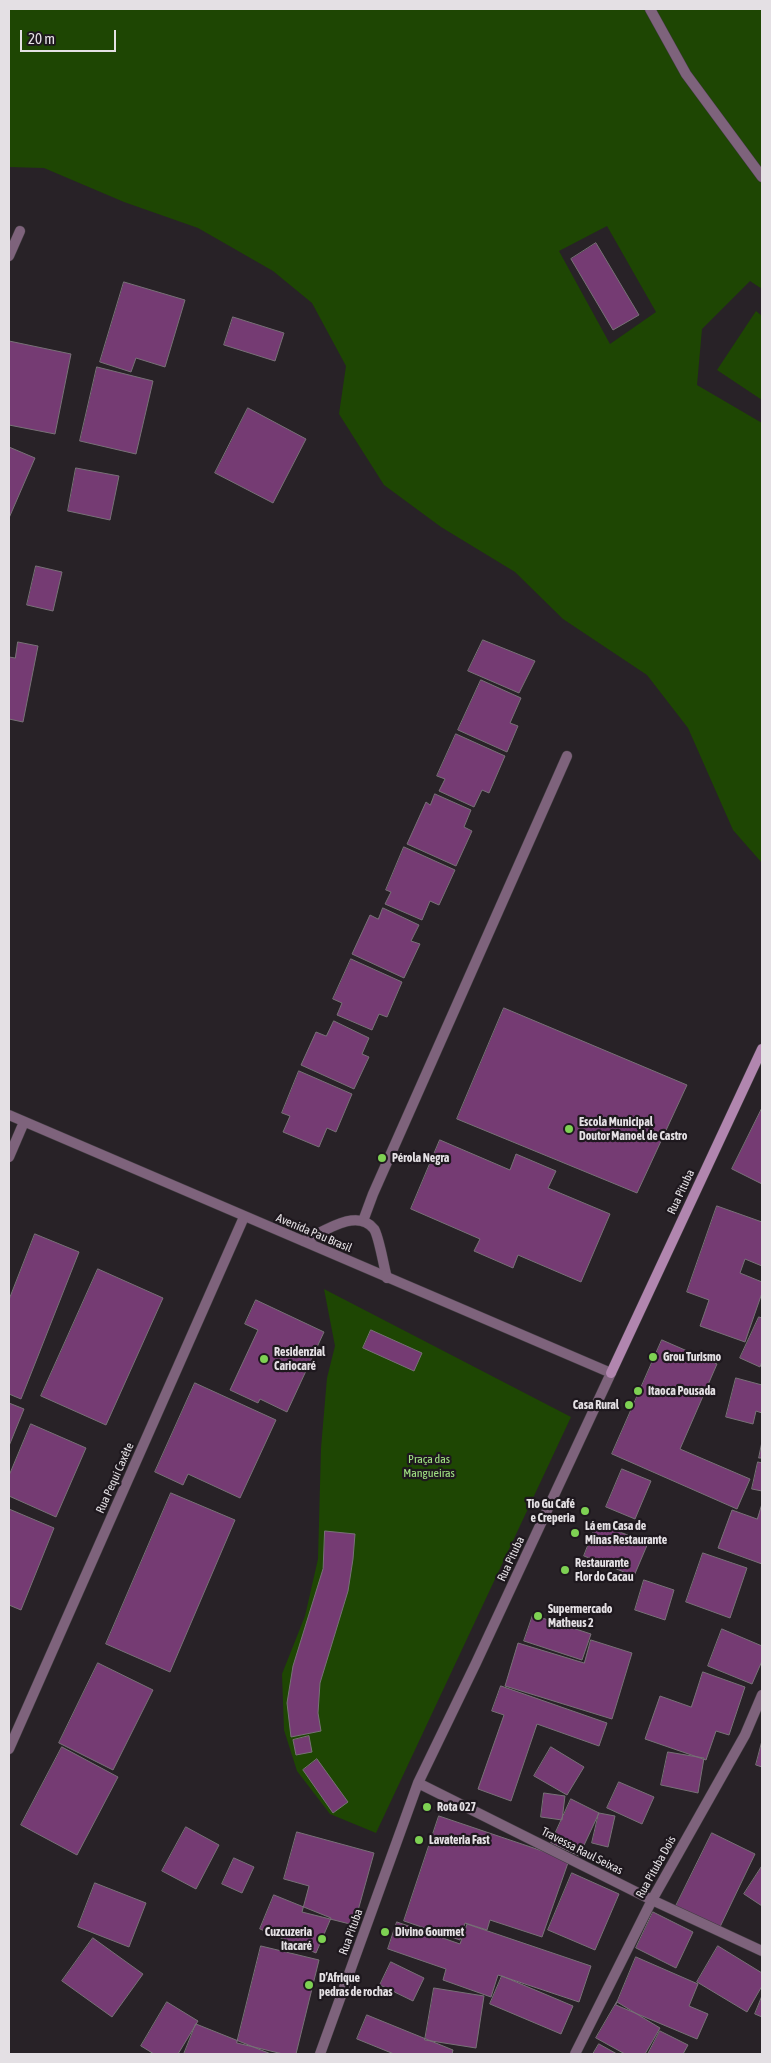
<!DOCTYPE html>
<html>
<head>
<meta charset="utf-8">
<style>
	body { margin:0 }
	#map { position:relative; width:771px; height:2063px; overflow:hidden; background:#282227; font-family:"Asap Condensed",sans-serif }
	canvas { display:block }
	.frame { position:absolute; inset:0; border:10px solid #e4e0e4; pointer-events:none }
	.scale { position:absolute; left:20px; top:30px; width:96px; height:22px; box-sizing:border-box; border:2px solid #e4e0e4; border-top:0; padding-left:6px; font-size:15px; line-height:18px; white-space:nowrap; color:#e4e0e4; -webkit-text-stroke:4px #1e181e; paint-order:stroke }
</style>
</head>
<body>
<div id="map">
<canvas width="771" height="2063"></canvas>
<div class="frame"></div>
<div class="scale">20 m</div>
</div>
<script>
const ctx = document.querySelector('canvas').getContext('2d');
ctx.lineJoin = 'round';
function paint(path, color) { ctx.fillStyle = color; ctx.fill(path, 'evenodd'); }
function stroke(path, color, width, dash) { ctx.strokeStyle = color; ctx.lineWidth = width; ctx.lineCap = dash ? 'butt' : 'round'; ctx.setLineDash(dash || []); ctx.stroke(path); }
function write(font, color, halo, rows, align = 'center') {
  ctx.font = font + ' "Asap Condensed",sans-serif'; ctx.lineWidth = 4.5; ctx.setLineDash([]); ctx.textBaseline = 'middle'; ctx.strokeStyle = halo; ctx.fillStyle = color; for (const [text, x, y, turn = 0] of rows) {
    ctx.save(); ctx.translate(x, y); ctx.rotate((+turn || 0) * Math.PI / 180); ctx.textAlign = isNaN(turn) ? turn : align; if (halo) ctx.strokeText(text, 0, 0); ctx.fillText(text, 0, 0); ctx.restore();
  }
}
paint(new Path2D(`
	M9,9H762V289L750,281L702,329L697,385L762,423V863L733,830L688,728L647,675L563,619L515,572L441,527L384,485L339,414L346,366L312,303L273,271L198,228L124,202L44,168L9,167ZM607,226L656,312L610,344L559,251Z
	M756,311L762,316V400L717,370Z
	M324,1289L571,1417L376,1833L330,1814L297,1771L284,1730L282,1674L305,1616L318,1559L321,1448L327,1378L335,1346Z`), '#1e4603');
const building = new Path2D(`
	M596,243L639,315L613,330L571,259Z
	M124,282L185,300L165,367L136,358L131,372L100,362Z
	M233,317L284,333L275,361L224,345Z
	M9,341L71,354L55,434L9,425Z
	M97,367L153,381L136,454L80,441Z
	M248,408L306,439L273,503L215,473Z
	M9,447L35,458L9,518Z
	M76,468L119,476L110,520L68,511Z
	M36,566L62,572L53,611L27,605Z
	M483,640L535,661L519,693L468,671Z
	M18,642L38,646L23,722L9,719V657L15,658Z
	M481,680L521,698L510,723L518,726L507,752L458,730Z
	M456,734L505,756L489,793L482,790L474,807L439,791L445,779L437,776Z
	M435,794L471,810L464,827L472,831L456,866L407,844L426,802L430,805Z
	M404,847L455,870L439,905L430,901L422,920L385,904L391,892L386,890Z
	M383,908L419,925L411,941L420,944L404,978L352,954L370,915L378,919Z
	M351,959L402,982L387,1017L379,1014L372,1030L337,1015L342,1003L333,999Z
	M504,1008L687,1085L637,1193L457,1119Z
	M334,1021L369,1038L362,1054L369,1057L354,1089L301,1065L316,1032L326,1036Z
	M299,1071L352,1094L336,1132L327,1128L319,1147L283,1132L290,1116L282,1113Z
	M762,1108V1184L732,1169Z
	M440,1140L510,1170L516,1154L556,1171L548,1188L610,1214L581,1282L518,1255L513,1268L474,1251L480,1239L411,1209Z
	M717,1206L762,1222V1266L745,1259L740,1273L762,1282V1293L745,1342L700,1326L709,1300L687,1292Z
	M35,1234L79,1252L21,1399L9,1394V1300Z
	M98,1269L163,1298L106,1425L41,1396Z
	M256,1300L324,1332L287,1412L260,1399L258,1403L230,1390L258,1330L245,1324Z
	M759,1317L762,1318V1361L760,1367L740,1358Z
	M371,1330L422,1353L414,1371L363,1348Z
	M662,1340L717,1364L680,1449L750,1479L737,1509L612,1454Z
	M736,1378L762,1385V1413L756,1411L753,1424L726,1417Z
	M195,1383L276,1420L240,1498L188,1474L183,1485L155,1472Z
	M9,1403L24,1409L9,1446Z
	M31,1424L86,1448L56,1517L9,1496V1476Z
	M762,1442V1458H759Z
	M758,1462L762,1463V1491L752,1489Z
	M622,1469L651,1481L635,1519L606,1507Z
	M171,1493L235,1520L170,1672L106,1644Z
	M762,1504V1564L718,1548L732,1510L757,1519Z
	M9,1509L54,1528L21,1610L9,1605Z
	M597,1523L648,1543L634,1576L584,1556Z
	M325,1531L355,1534L353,1559L348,1591L320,1683L318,1713L321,1731L291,1737L287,1703L293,1666L323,1569Z
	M703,1553L747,1568L730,1618L686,1602Z
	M644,1580L674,1590L665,1620L635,1610Z
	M533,1615L591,1634L582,1660L524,1641Z
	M722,1629L762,1646V1661L752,1684L708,1666Z
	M591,1640L632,1653L612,1719L505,1686L518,1643L584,1663Z
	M98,1663L153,1690L113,1770L59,1743Z
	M703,1672L745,1687L729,1735L716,1731L706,1760L645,1739L660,1696L691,1707Z
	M501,1686L607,1723L599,1746L537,1724L511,1801L478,1789L504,1715L492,1711Z
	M309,1736L312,1752L296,1755L293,1740Z
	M762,1741V1767L756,1765Z
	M62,1747L118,1777L77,1855L21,1825Z
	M551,1747L584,1767L567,1795L534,1776Z
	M668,1752L704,1758L698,1793L661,1785Z
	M317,1759L348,1802L333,1813L303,1770Z
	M619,1782L654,1797L642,1824L607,1808Z
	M544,1793L565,1796L562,1820L541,1817Z
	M571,1799L599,1813L579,1856L551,1843Z
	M599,1813L615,1816L608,1847L592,1843Z
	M439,1816L569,1860L542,1937L490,1920L487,1930L465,1923L460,1940L404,1921Z
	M186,1827L219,1845L196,1889L162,1871Z
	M297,1832L374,1853L354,1925L302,1912L309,1886L284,1879Z
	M712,1833L755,1854L719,1929L675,1908Z
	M234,1858L254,1867L242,1893L222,1884Z
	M762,1866V1906L744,1894Z
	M572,1873L619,1894L595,1950L548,1930Z
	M95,1883L146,1903L129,1947L78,1927Z
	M274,1895L331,1918L316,1953L260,1929Z
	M653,1912L693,1932L676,1968L636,1948Z
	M397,1922L460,1944L467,1924L591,1966L579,2002L498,1975L491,1997L443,1980L446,1969L388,1949Z
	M93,1938L143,1974L112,2017L62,1981Z
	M261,1946L319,1960L296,2054H283L237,2043Z
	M718,1946L762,1973V1986L747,2012L697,1982Z
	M636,1957L698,1984L689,2006L708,2014L697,2039L616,2005Z
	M391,1962L424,1978L413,2001L380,1985Z
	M502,1976L573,2006L561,2034L490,2004Z
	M434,1988L484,1996L476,2048L425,2040Z
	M762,1996V2017L755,2014Z
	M167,2002L198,2021L178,2054H154L141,2046Z
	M617,2002L660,2028L645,2054H625L596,2038Z
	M367,2015L453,2050L452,2054H394L357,2039Z
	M196,2024L271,2054H184Z
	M660,2031L688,2045L683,2054H648Z
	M599,2044L617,2054H593Z`);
paint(building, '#753b73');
stroke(building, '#787177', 1);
const lane = new Path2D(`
	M650,9L686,74L762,177
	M363,1221L373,1194L567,756
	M304,1241C323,1232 357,1207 374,1229C379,1236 384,1268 387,1278`);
const street = new Path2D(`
	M9,256L20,231
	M9,1115L611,1373L476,1663L418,1783L320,2054
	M9,1157L24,1122
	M9,1749L244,1217
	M418,1783L652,1900L762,1951
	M575,2054L652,1900L745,1735L762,1695`);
const secondary = new Path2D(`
	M611,1373L762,1049`);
stroke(lane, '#423d41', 11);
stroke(street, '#423d41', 11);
stroke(secondary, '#423d41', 11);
stroke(lane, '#7e637c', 10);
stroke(street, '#7e637c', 10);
stroke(secondary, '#b186af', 10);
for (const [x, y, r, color] of [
	[569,1129,5,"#7ed153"],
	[382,1158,5,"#7ed153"],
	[653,1357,5,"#7ed153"],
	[264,1359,5,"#7ed153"],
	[638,1391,5,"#7ed153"],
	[629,1405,5,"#7ed153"],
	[585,1511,5,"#7ed153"],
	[575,1533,5,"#7ed153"],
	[565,1570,5,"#7ed153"],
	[538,1616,5,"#7ed153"],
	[427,1807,5,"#7ed153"],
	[419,1840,5,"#7ed153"],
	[385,1932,5,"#7ed153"],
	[322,1939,5,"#7ed153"],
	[309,1985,5,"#7ed153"]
]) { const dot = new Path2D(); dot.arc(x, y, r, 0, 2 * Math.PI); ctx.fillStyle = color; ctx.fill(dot); stroke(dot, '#1e181e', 2); }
write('bold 12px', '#e4e0e4', '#1e181e', [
	["Escola Municipal",579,1122],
	["Doutor Manoel de Castro",579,1136],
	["Pérola Negra",392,1158],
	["Residenzial",274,1352],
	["Cariocaré",274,1366],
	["Grou Turismo",663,1357],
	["Itaoca Pousada",648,1391],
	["Casa Rural",619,1405,"right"],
	["Tio Gu Café",575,1504,"right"],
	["e Creperia",575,1518,"right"],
	["Lá em Casa de",585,1526],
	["Minas Restaurante",585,1540],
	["Restaurante",575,1563],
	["Flor do Cacau",575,1577],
	["Supermercado",548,1609],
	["Matheus 2",548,1623],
	["Rota 027",437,1807],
	["Lavateria Fast",429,1840],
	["Cuzcuzeria",312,1932,"right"],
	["Itacaré",312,1946,"right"],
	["Divino Gourmet",395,1932],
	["D’Afrique",319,1978],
	["pedras de rochas",319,1992]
], 'left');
write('12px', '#e4e0e4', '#1e181e', [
	["Rua Pituba",681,1192,-65],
	["Avenida Pau Brasil",314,1233,23],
	["Rua Pequi Caxête",115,1478,-66],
	["Rua Pituba",511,1559,-65],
	["Travessa Raul Seixas",582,1851,27],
	["Rua Pituba Dois",656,1867,-61],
	["Rua Pituba",351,1932,-70]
]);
write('12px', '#a1e384', '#1e181e', [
	["Praça das",429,1459],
	["Mangueiras",429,1473]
]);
</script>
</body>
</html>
